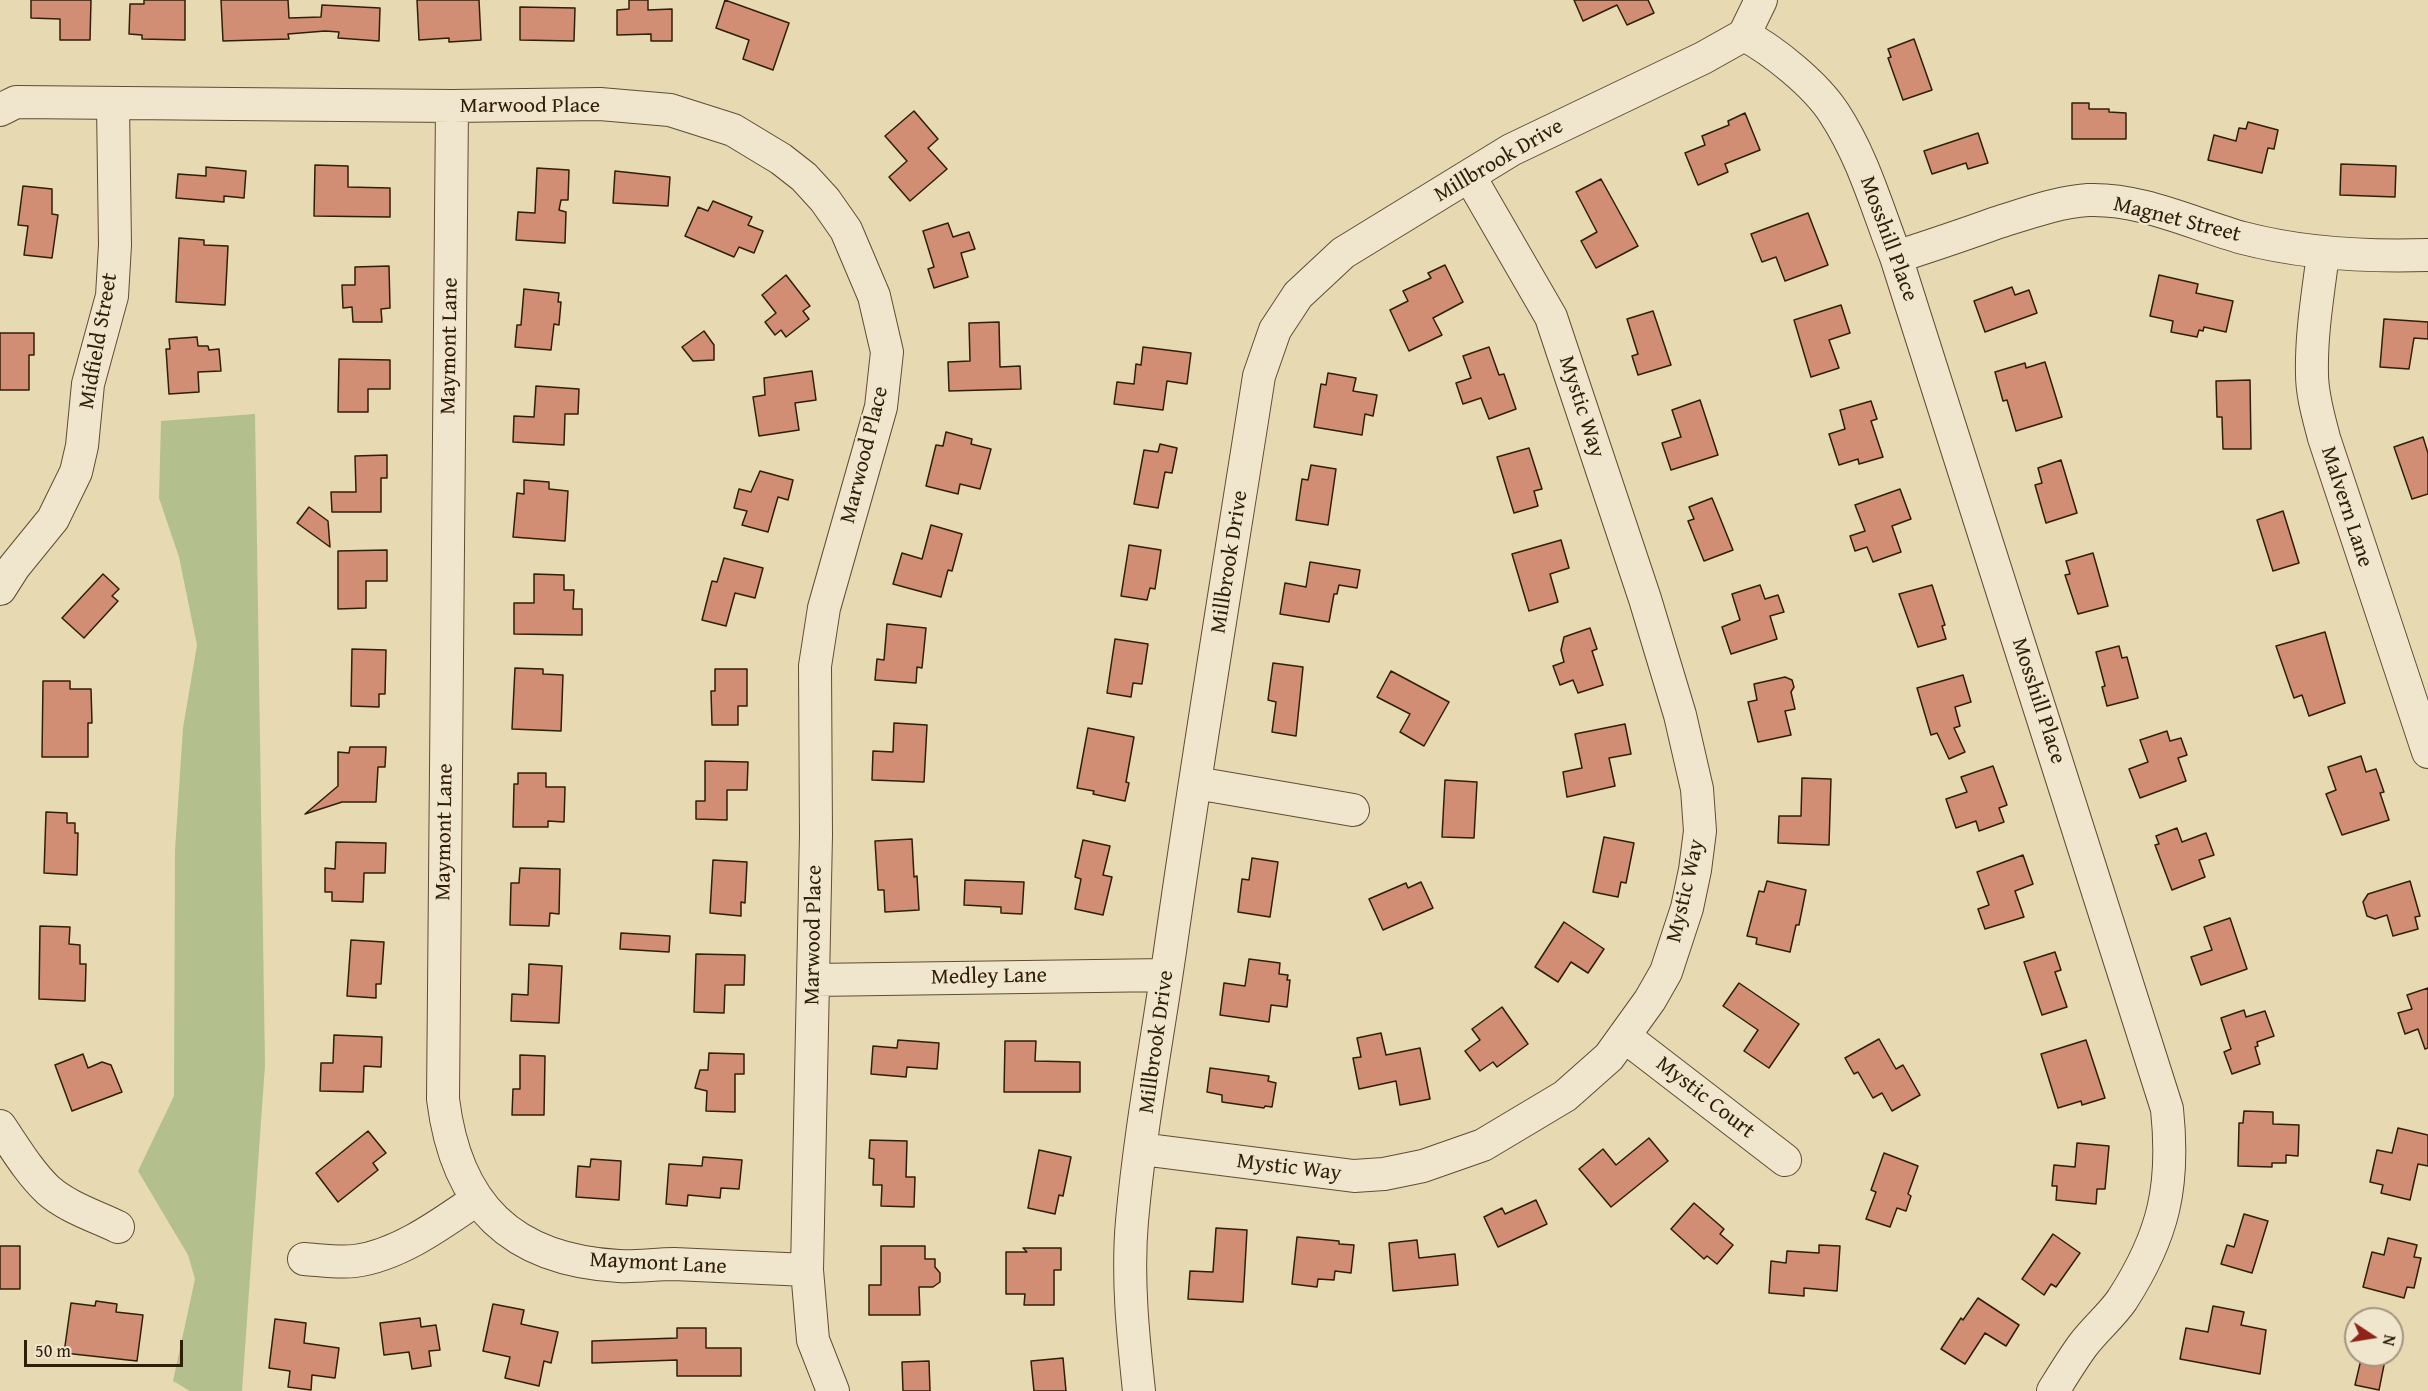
<!DOCTYPE html>
<html>
<head>
<meta charset="utf-8">
<style>
	body { margin:0 }
	#map { position:relative; width:2428px; height:1391px; overflow:hidden; background:#e7d9b2; font-family:"Gentium Book Plus",serif }
	canvas { display:block }
	.north { position:absolute; left:2344px; top:1307px; width:60px; height:60px; box-sizing:border-box; background:#efe6cd; border:2px solid #a3967e; border-radius:50%; rotate:102deg; font-size:16px; font-weight:700; line-height:24px; text-align:center; color:#301f08 }
	.north::after { content:''; display:block; margin:auto; width:21px; height:27px; background:#8f2418; clip-path:polygon(50% 0,100% 100%,50% 72%,0 100%) }
	.scale { position:absolute; left:24px; top:1340px; width:159px; height:27px; box-sizing:border-box; border:3px solid #301f08; border-top:0; padding-left:8px; font-size:18px; line-height:21px; white-space:nowrap; color:#301f08; -webkit-text-stroke:4px #efe6cd; paint-order:stroke }
</style>
</head>
<body>
<div id="map">
<canvas width="2428" height="1391"></canvas>
<div class="north">N</div>
<div class="scale">50 m</div>
</div>
<script>
const ctx = document.querySelector('canvas').getContext('2d');
ctx.lineJoin = 'round';
function paint(path, color) { ctx.fillStyle = color; ctx.fill(path, 'evenodd'); }
function stroke(path, color, width, dash) { ctx.strokeStyle = color; ctx.lineWidth = width; ctx.lineCap = dash ? 'butt' : 'round'; ctx.setLineDash(dash || []); ctx.stroke(path); }
function write(font, color, halo, rows, align = 'center') {
  ctx.font = font + ' "Gentium Book Plus",serif'; ctx.lineWidth = 4.5; ctx.setLineDash([]); ctx.textBaseline = 'middle'; ctx.strokeStyle = halo; ctx.fillStyle = color; for (const [text, x, y, turn = 0] of rows) {
    ctx.save(); ctx.translate(x, y); ctx.rotate((+turn || 0) * Math.PI / 180); ctx.textAlign = isNaN(turn) ? turn : align; if (halo) ctx.strokeText(text, 0, 0); ctx.fillText(text, 0, 0); ctx.restore();
  }
}
paint(new Path2D(`
	M255,414L265,1065L242,1391H190L173,1381L195,1279L188,1255L138,1171L174,1096L175,850L183,728L197,645L179,557L159,498L161,421Z`), '#b3c08e');
const building = new Path2D(`
	M31,0H91L90,40H60V19L31,18Z
	M144,0H185V40L142,39V35L129,34L130,4H144Z
	M221,0H288L289,18L321,17L322,5L380,8L379,41L338,38L339,32L325,31L288,34L289,39L223,41Z
	M417,0H479L481,40L449,42V38L419,40Z
	M629,0H648V10L672,9V41H651V34L617,35V10L629,9Z
	M725,0L789,23L773,70L743,59L749,40L716,28Z
	M1574,0H1648L1654,13L1627,25L1617,5L1583,21Z
	M520,7L575,8L574,41L520,40Z
	M1914,39L1932,90L1903,100L1888,58L1891,57L1888,49Z
	M2072,103H2089V109H2109V112L2126,113V139H2072Z
	M914,111L938,139L928,148L947,169L910,201L889,177L907,161L885,136Z
	M1745,113L1760,150L1725,164L1728,172L1698,185L1685,153L1705,145L1702,136L1729,125L1728,121Z
	M2248,122L2278,130L2274,149L2268,148L2262,173L2208,160L2214,135L2236,141L2239,128L2246,129Z
	M1978,133L1988,163L1968,169L1966,163L1932,174L1924,151Z
	M2341,164L2396,166L2395,197L2340,195Z
	M315,165L348,166V187L390,188V217L314,216Z
	M206,167L246,171L244,198L224,196V202L176,198L178,174L206,176Z
	M537,168L569,170L568,200H561L559,210L566,212L565,243L516,240L518,212L535,213Z
	M615,171L670,177L668,206L613,203Z
	M1601,179L1638,246L1596,268L1581,241L1597,232L1576,192Z
	M23,186L52,189V214L58,215L52,258L24,255L28,226L18,225Z
	M713,201L752,217L748,225L763,231L754,253L739,247L734,257L685,236L698,207L708,211Z
	M1808,213L1828,265L1785,281L1776,257L1762,262L1751,234Z
	M948,223L953,237L969,232L975,249L961,253L968,277L934,288L928,269L934,267L923,231Z
	M179,238L204,240V245L228,246L225,305L176,302Z
	M1445,265L1463,302L1433,318L1442,335L1409,351L1390,310L1408,301L1403,291L1431,278L1428,273Z
	M389,266L390,308L381,309L382,322H353L352,307L343,308L342,285H355V267Z
	M786,275L810,306L803,311L809,319L786,337L781,330L775,335L765,322L776,313L762,295Z
	M2159,275L2198,284L2196,293L2233,301L2226,332L2204,327L2203,331L2199,330L2197,337L2171,332L2173,321L2150,316Z
	M2012,287L2015,295L2029,290L2037,313L1985,332L1974,301Z
	M524,289L559,293L558,302H561L559,325L554,324L551,350L515,347L517,325H521Z
	M1841,305L1850,333L1829,340L1839,368L1811,377L1794,320Z
	M1653,311L1671,365L1638,375L1632,356L1638,354L1627,319Z
	M2384,319L2428,322V339L2414,338L2409,369L2380,367Z
	M999,322L1000,367L1020,366L1021,389L949,391L948,362L970,361L969,323Z
	M704,331L714,345V360L693,361L682,347Z
	M0,333H34V355H29V390H0Z
	M197,337L198,346H208L209,350L219,349L221,371L198,372L199,392L169,394L166,349H170L169,339Z
	M1143,347L1191,353L1187,384L1167,381L1163,410L1114,404L1117,382L1134,384L1136,364L1141,365Z
	M1489,347L1499,375L1504,374L1516,409L1489,419L1481,398L1463,404L1456,383L1471,378L1463,356Z
	M339,359L390,360V389H368V412H338Z
	M2045,362L2062,417L2016,431L2007,400L2003,401L1995,372L2025,363L2026,368Z
	M812,371L816,400L795,403L799,430L759,436L753,397L765,395L764,378Z
	M1328,373L1356,378L1353,391L1377,395L1373,416L1365,414L1362,435L1314,427L1321,384L1326,385Z
	M2250,380L2251,449H2223L2222,417H2217L2216,381Z
	M536,386L579,389L578,414H565L564,445L513,442L514,416L534,417Z
	M1700,400L1718,455L1671,470L1662,443L1681,437L1672,410Z
	M1871,401L1877,419L1871,421L1883,457L1859,464L1858,459L1839,465L1829,434L1845,429L1840,410Z
	M946,432L972,439L971,444L991,449L980,489L960,484L958,494L926,486L936,445L943,446Z
	M2423,437L2428,453V494L2412,499L2394,447Z
	M1160,444L1177,448L1172,473L1165,472L1158,508L1134,504L1144,450L1158,452Z
	M1529,448L1542,489L1534,491L1538,506L1514,513L1497,457Z
	M387,455V478H381V512H332L331,492H356L355,456Z
	M2061,460L2077,513L2046,523L2035,485L2042,483L2038,468Z
	M1311,465L1336,469L1328,525L1296,520L1302,479L1308,480Z
	M760,471L793,480L788,500L778,497L768,532L742,525L747,511L734,508L739,489L751,492Z
	M524,480L549,482V489L568,491L565,541L513,537L517,493L524,494Z
	M1900,489L1911,519L1892,526L1901,552L1873,562L1867,547L1855,551L1850,536L1865,531L1855,505Z
	M1712,498L1733,550L1704,561L1688,521L1694,519L1689,507Z
	M309,507L328,521L330,547L297,523Z
	M2283,511L2299,563L2273,571L2257,520Z
	M931,525L962,534L952,571L948,570L941,597L893,584L902,553L922,559Z
	M1561,540L1569,568L1550,574L1558,602L1529,611L1512,554Z
	M1129,545L1161,550L1155,589L1150,588L1147,600L1121,596Z
	M387,550V581H366V608L338,609V551Z
	M2093,553L2108,606L2078,614L2065,575L2070,574L2066,561Z
	M724,558L763,568L755,598L735,593L726,626L702,620L712,581L717,582Z
	M1310,562L1360,570L1357,588L1339,585L1337,594H1334L1329,622L1280,614L1285,583L1306,587Z
	M103,574L119,589L112,596L118,601L84,638L62,618Z
	M534,574L564,575V590H574L573,609H582V635L514,634V603H534Z
	M1760,585L1765,599L1778,595L1784,612L1770,616L1777,639L1731,654L1722,627L1740,620L1732,594Z
	M1932,585L1945,625L1942,626L1946,639L1918,647L1899,594Z
	M887,624L926,628L922,668L917,667L916,683L875,680L877,659L884,660Z
	M1590,628L1597,649L1592,651L1603,685L1578,693L1573,680L1560,685L1553,666L1564,662L1561,650L1564,637Z
	M2325,632L2345,703L2309,716L2302,695L2294,698L2276,646Z
	M1115,639L1148,644L1142,684L1133,683L1131,697L1107,693Z
	M2119,646L2122,658L2127,657L2138,698L2107,706L2102,687L2105,686L2096,652Z
	M352,649L386,650L385,694H379V707L351,706Z
	M1273,663L1303,667L1296,736L1272,732L1276,702L1268,700Z
	M515,668L543,669V674L563,675L561,731L512,729Z
	M715,669H747V706H738V725H712L711,691H715Z
	M1391,671L1449,702L1424,746L1400,732L1410,714L1377,697Z
	M1963,675L1971,702L1955,707L1960,726L1954,728L1965,752L1949,759L1937,733L1931,735L1917,688Z
	M1785,677L1792,680L1794,687L1791,692L1795,709L1785,711L1791,735L1758,742L1748,702L1757,700L1754,684Z
	M43,681H70V689H91L92,723H88V757H42Z
	M894,723L927,725L924,782L872,780L873,751L893,752Z
	M1625,724L1631,754L1609,758L1615,786L1567,797L1563,772L1582,768L1575,734Z
	M1088,728L1134,737L1126,782L1129,783L1125,801L1093,794L1094,791L1077,788Z
	M2167,731L2170,741L2181,738L2187,755L2178,758L2186,781L2140,798L2129,769L2148,762L2140,740Z
	M350,747H386L385,767H378L376,802H342L305,814L338,786V752L349,753Z
	M2361,756L2366,772L2376,769L2384,792L2380,793L2389,820L2342,835L2326,794L2336,790L2328,767Z
	M705,761L748,762L747,790H727V820L696,819V801H705Z
	M1993,766L2007,805L1999,808L2004,822L1979,831L1976,821L1956,828L1946,799L1967,792L1961,777Z
	M518,773H546V787H565L564,822L548,821V827H513L514,784H518Z
	M1802,778L1831,779L1829,845L1778,843L1779,816H1801Z
	M1445,780L1477,782L1474,838L1442,837Z
	M46,812L67,813V823H75V833H78L77,875L44,873Z
	M2177,828L2182,842L2206,833L2214,855L2199,860L2205,877L2172,890L2155,845L2159,844L2156,836Z
	M1604,837L1634,843L1626,883L1621,882L1618,897L1593,892Z
	M912,839L914,877L917,876L919,910L885,912L884,890H878L875,841Z
	M1083,840L1110,846L1103,875L1112,877L1103,915L1075,909L1081,879L1075,877Z
	M336,842L386,843L385,873H364L363,902L332,901V892H325V868L335,869Z
	M2023,855L2033,884L2015,891L2024,917L1985,929L1978,909L1989,905L1977,872Z
	M1252,858L1278,862L1270,917L1238,912L1242,879L1249,880Z
	M713,860L747,862L745,903L741,902V916L710,913Z
	M520,868L560,869L559,914L550,913L549,926L510,925L511,883H519Z
	M965,880L1024,882L1022,914L1001,913V907L964,905Z
	M1767,881L1806,890L1799,925H1796L1790,952L1756,944L1757,938L1747,936L1759,891L1764,892Z
	M2410,881L2420,916L2415,917L2418,929L2393,936L2387,915L2375,919L2367,916L2363,902L2368,894Z
	M1421,882L1433,908L1383,930L1369,899L1406,883L1408,888Z
	M2230,918L2247,969L2201,985L2191,957L2212,950L2204,927Z
	M1564,922L1604,949L1588,973L1571,962L1558,982L1535,967Z
	M40,926L70,927L69,944L80,945V964H86L85,1001L39,999Z
	M621,933L670,936L669,952L620,949Z
	M351,940L384,942L381,984H376V998L347,996Z
	M2055,952L2061,970L2055,972L2067,1007L2042,1015L2024,962Z
	M696,954L745,955L744,985H725L724,1013L694,1012Z
	M1249,959L1280,963L1279,974L1288,975L1287,980H1290L1287,1007L1271,1005L1269,1022L1220,1015L1224,983L1245,986Z
	M529,964L562,966L559,1023L511,1021L512,994L528,995Z
	M1739,983L1799,1024L1769,1068L1744,1051L1758,1030L1723,1006Z
	M2428,988V1048L2425,1049L2418,1029L2405,1034L2398,1013L2412,1009L2407,995Z
	M1502,1007L1528,1044L1497,1067L1493,1062L1480,1071L1465,1051L1480,1040L1472,1029Z
	M2244,1010L2246,1017L2265,1011L2274,1036L2257,1042L2258,1046L2255,1047L2260,1064L2232,1074L2224,1052L2231,1049L2221,1018Z
	M1381,1033L1386,1055L1420,1048L1430,1099L1400,1105L1396,1081L1359,1089L1353,1058L1361,1057L1357,1038Z
	M334,1035L382,1037L381,1067L364,1066L363,1092L320,1091L321,1063H333Z
	M1879,1039L1896,1069L1903,1065L1920,1095L1892,1111L1882,1093L1873,1098L1858,1072L1854,1074L1845,1058Z
	M898,1040L939,1043L937,1069L907,1067L906,1077L871,1074L873,1046L897,1048Z
	M2086,1040L2105,1098L2082,1105L2081,1101L2058,1108L2041,1054Z
	M1005,1041H1036L1035,1061L1080,1062V1092H1004Z
	M709,1053L744,1054V1074H735V1112L706,1111L707,1091L695,1088L700,1070H708Z
	M83,1054L88,1068L102,1062L111,1065L122,1092L72,1111L55,1065Z
	M520,1055L545,1056L544,1115H512L513,1089H520Z
	M1210,1068L1269,1076L1268,1081L1276,1083L1272,1107L1265,1106L1264,1108L1222,1102V1095L1207,1092Z
	M2244,1111L2273,1112V1124L2299,1125L2298,1156L2286,1155V1163H2272V1167L2238,1166L2239,1123H2243Z
	M2398,1128L2428,1135V1166L2418,1164L2410,1200L2381,1193L2383,1185L2370,1182L2377,1150L2392,1153Z
	M368,1131L386,1153L373,1163L378,1170L338,1202L316,1173Z
	M1649,1138L1668,1161L1611,1207L1579,1169L1603,1149L1616,1165Z
	M870,1140L907,1141L906,1177H915L914,1207L881,1206L882,1185H873L874,1159L869,1158Z
	M2077,1143L2109,1146L2105,1189H2097L2096,1204L2056,1200L2057,1186H2052L2054,1165L2075,1167Z
	M1039,1150L1071,1157L1063,1196L1059,1195L1055,1214L1028,1208Z
	M1884,1153L1918,1166L1908,1194L1911,1196L1906,1211L1897,1208L1890,1227L1866,1219L1876,1192L1871,1190Z
	M703,1157L742,1160L739,1189L721,1188L720,1198L688,1195L687,1206L666,1204L669,1164L702,1166Z
	M591,1159L621,1161L619,1200L576,1197L578,1166L590,1167Z
	M1536,1200L1547,1224L1498,1247L1484,1217L1502,1208L1505,1214Z
	M1694,1203L1724,1229L1720,1234L1733,1245L1717,1264L1707,1256L1704,1259L1671,1229Z
	M2244,1214L2268,1221L2252,1273L2221,1264L2227,1245L2234,1247Z
	M1216,1228L1247,1230L1243,1302L1188,1299L1190,1271L1213,1272Z
	M2053,1234L2080,1253L2056,1287L2051,1284L2044,1295L2022,1279Z
	M1297,1237L1339,1241V1244L1354,1245L1351,1273L1335,1271L1334,1280L1318,1279L1317,1287L1292,1284Z
	M2388,1238L2417,1245L2414,1257L2421,1258L2414,1288L2407,1287L2404,1298L2363,1287L2372,1252L2384,1255Z
	M1417,1240L1419,1258L1455,1254L1458,1285L1393,1291L1389,1243Z
	M1819,1245L1840,1246L1837,1291L1804,1288V1296L1769,1293L1771,1261L1786,1263L1787,1251L1819,1253Z
	M0,1246H20V1289H0Z
	M881,1246H925V1259H935V1267L940,1273V1282L933,1287H919L920,1315H869V1285H881Z
	M1023,1248H1061V1270H1054V1305H1024L1025,1294H1006V1252H1027Z
	M1978,1298L2019,1325L2006,1346L1985,1333L1965,1364L1941,1349L1961,1318L1963,1320Z
	M96,1301L117,1304L116,1312L143,1315L137,1361L64,1353L71,1303L95,1306Z
	M493,1304L524,1310L521,1324L558,1332L551,1363L544,1361L539,1386L505,1378L510,1357L483,1351Z
	M2213,1306L2244,1312L2241,1325L2266,1330L2260,1374L2180,1359L2186,1328L2208,1332Z
	M420,1318L421,1327L436,1325L440,1350L429,1351L431,1366L412,1369L409,1352L384,1355L380,1323Z
	M275,1319L306,1323L304,1343L339,1348L335,1378L312,1375L311,1390L288,1387L290,1371L269,1368Z
	M677,1328H706V1348H741V1376H677V1360L592,1363V1341L677,1338Z
	M2362,1355H2386L2379,1390L2355,1385Z
	M1063,1358L1066,1391H1034L1031,1361Z
	M929,1361L930,1391H903L902,1362Z`);
paint(building, '#d18e75');
stroke(building, '#301f08', 1.5);
const minor = new Path2D(`
	M1744,35C1773,50 1816,85 1834,113C1863,157 1877,208 1896,257L2167,1109C2175,1186 2164,1235 2122,1300C2111,1316 2095,1329 2083,1345C2072,1360 2063,1375 2053,1391
	M452,106L443,1099C456,1205 511,1260 619,1266C637,1267 656,1264 674,1264C718,1266 763,1268 807,1270
	M0,110L16,102L452,106L600,104L670,110L733,130L781,159L804,177L825,200L846,230L874,296L887,352L881,407L824,608L815,666L816,835L807,1270L813,1340L833,1391
	M2323,254C2318,294 2311,334 2312,374C2312,396 2319,418 2324,438L2428,752
	M1896,257C1930,246 1963,235 1996,223C2025,214 2057,202 2088,200C2141,198 2193,224 2243,238C2304,254 2365,257 2428,255
	M0,589L14,567L53,519L76,472L82,446L88,384L112,296L115,245L113,105
	M1196,783L1353,810
	M813,980L1166,975
	M1624,1036L1785,1160
	M0,1126C15,1148 29,1172 48,1190C67,1207 95,1216 118,1227
	M1141,1149L1354,1176L1384,1174L1423,1166L1483,1145L1565,1096L1609,1057L1650,1000L1666,972L1687,908L1695,870L1700,831L1697,789L1680,715L1645,599L1551,317L1470,177
	M304,1259C320,1260 339,1263 355,1261C399,1255 441,1224 476,1200
	M1139,1391C1133,1335 1127,1278 1132,1221C1140,1131 1157,1041 1170,951C1197,759 1229,568 1259,376L1275,330L1298,295L1343,253L1511,150L1703,58L1744,35L1761,0`);
stroke(minor, '#5e4e32', 34);
stroke(minor, '#efe6cd', 32);
write('22px', '#301f08', '#efe6cd', [
	["Marwood Place",530,106],
	["Millbrook Drive",1499,161,-30],
	["Magnet Street",2177,220,14],
	["Mosshill Place",1888,239,70],
	["Midfield Street",99,341,-80],
	["Maymont Lane",450,346,-89],
	["Mystic Way",1581,407,72],
	["Marwood Place",865,455,-76],
	["Malvern Lane",2346,507,72],
	["Millbrook Drive",1230,562,-81],
	["Mosshill Place",2038,701,72],
	["Maymont Lane",445,832,-89],
	["Mystic Way",1686,891,-77],
	["Marwood Place",814,935,-89],
	["Medley Lane",989,977,-1],
	["Millbrook Drive",1157,1042,-82],
	["Mystic Court",1705,1098,38],
	["Mystic Way",1289,1168,7],
	["Maymont Lane",658,1264,3]
]);
</script>
</body>
</html>
